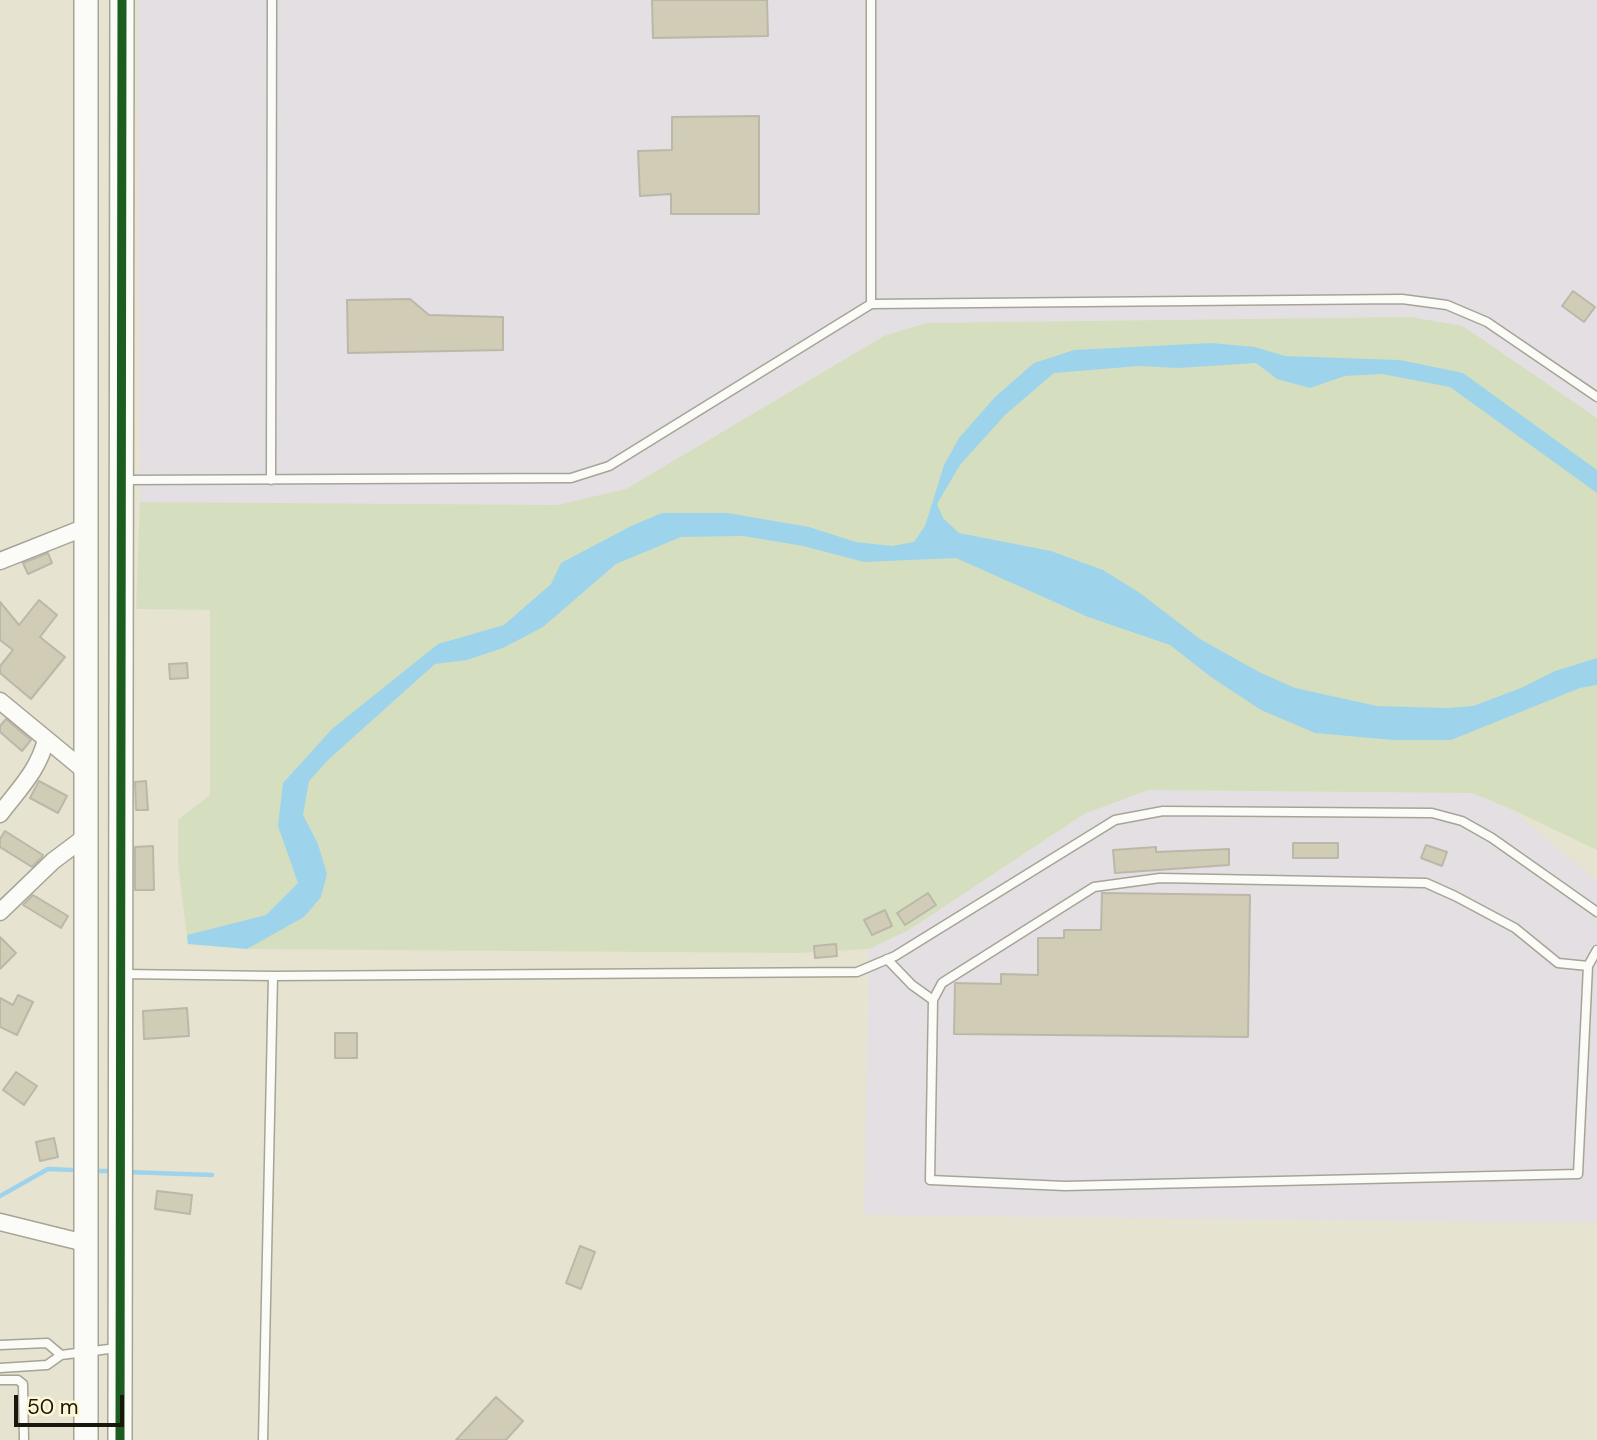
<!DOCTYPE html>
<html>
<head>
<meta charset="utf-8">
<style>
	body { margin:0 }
	#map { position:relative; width:1597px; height:1440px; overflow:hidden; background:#e7e3d1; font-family:"DM Sans",sans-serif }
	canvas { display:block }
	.scale { position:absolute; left:14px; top:1395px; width:110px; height:32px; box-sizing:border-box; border:4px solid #19160b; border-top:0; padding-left:9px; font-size:21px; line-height:24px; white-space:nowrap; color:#19160b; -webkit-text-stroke:5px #fef6d5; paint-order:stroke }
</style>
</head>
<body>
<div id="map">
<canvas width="1597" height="1440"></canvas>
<div class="scale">50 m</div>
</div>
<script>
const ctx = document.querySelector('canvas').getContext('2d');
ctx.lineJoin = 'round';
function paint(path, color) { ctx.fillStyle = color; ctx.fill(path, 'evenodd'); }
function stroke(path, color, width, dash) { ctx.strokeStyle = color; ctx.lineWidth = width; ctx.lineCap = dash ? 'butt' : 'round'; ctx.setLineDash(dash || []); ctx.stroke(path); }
paint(new Path2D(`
	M138,0H1597V418L1463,326L1410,317L926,323L884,336L626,489L557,505L140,502Z
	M1148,790L1472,793L1513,810L1597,881V1223L864,1215L869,949L909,930L1084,814Z`), '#e3dfe3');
paint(new Path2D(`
	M1410,317L1463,326L1597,418V850L1513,810L1472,793L1148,790L1084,814L909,930L869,949L798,953L247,949L188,944L178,864V820L210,795V610L136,609L140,502L557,505L626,489L884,336L926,323Z`), '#d5dfbf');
paint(new Path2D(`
	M1211,343L1255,347L1285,356L1400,360L1463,373L1597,470V493L1450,387L1382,374L1345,376L1310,388L1277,379L1256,363L1178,368L1139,366L1054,373L1005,415L960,465L937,504L943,518L959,533L1051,551L1103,570L1140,593L1200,639L1259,672L1295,688L1377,706L1446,708L1473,706L1521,688L1555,671L1597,658V685L1580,688L1451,740H1393L1315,733L1261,710L1211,677L1170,645L1088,617L956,558L864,562L803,546L743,536L681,537L616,564L543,627L503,648L467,660L435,664L329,759L309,781L303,815L318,844L327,874L321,897L304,917L247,949L188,944L187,935L266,915L298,883L278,826L283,783L332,729L438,644L504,625L551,584L561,563L631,526L662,513H728L809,527L856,542L892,546L914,542L925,526L944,465L959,438L995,397L1034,363L1074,350Z`), '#9ed4eb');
stroke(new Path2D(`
	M98,1171H115
	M127,1172L212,1175
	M0,1196L48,1169L72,1170`), '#9ed4eb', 4.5);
const building = new Path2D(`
	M652,0H767L768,36L653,38Z
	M759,116V214H671V194L640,196L638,151L672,150V117Z
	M1573,291L1595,307L1584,322L1562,306Z
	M410,299L429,315L503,317V350L348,353L347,300Z
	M48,553L52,563L28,574L23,563Z
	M39,600L57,615L40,637L65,657L31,699L0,673V666L13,650L0,640V602L19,625Z
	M187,663L188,678L170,679L169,664Z
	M6,719L31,740L22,751L0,732V726Z
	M39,781L67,796L58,813L30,798Z
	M146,781L148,810H136L135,782Z
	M5,831L43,855L42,857L32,867L0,847V839Z
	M1293,843H1338V858H1293Z
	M1426,845L1447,852L1442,866L1421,858Z
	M153,846L154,890H135V847Z
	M1156,847V852L1229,849V865L1115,873L1113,850Z
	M928,893L936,905L905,925L897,913Z
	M1102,893L1250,895L1248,1037L954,1034L955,983L1001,984V974L1038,975V938H1064V930H1101Z
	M33,895L68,916L61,928L23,905Z
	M885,910L892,926L872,935L864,920Z
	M0,937L16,953L0,969Z
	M836,944L837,956L815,958L814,946Z
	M18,995L33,1002L17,1035L0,1027V998L13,1005Z
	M187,1008L189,1036L144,1039L143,1011Z
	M335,1033H357V1058H335Z
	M16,1072L37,1086L24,1105L3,1090Z
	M54,1138L58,1157L40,1161L36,1142Z
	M157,1191L192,1195L190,1214L155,1209Z
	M580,1246L595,1252L581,1289L566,1283Z
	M496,1397L523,1421L506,1440H456Z`);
paint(building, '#d1ccb6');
stroke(building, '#bbb8a9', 2);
const lane = new Path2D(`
	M871,304V0
	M125,480L571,478L609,466L871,304L1402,299L1447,305L1487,322L1597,397
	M271,480L272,0
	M887,959L912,985L933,1000
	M1588,966L1558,963L1515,928L1455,896L1426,883L1160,878L1094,887L942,983L933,1000L930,1180L1065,1186L1578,1174L1588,966L1597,950
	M122,974L273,976L857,972L895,956L1115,820L1163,811L1432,813L1462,821L1492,838L1597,912
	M0,1345L47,1343L61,1355
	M0,1368L47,1365L61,1355L117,1348
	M0,1380H18L23,1384L24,1440
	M263,1440L273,976`);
const street = new Path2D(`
	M0,561L86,527
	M0,701L85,771
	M0,814C18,790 39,770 46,739
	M0,912L53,861L85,837
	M0,1222L85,1243`);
const secondary = new Path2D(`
	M86,1440V0
	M120,1440L122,0`);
stroke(lane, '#a7a496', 11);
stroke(street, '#a7a496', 19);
stroke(secondary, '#a7a496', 26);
stroke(lane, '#fbfbf8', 8);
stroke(street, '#fbfbf8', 16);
stroke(secondary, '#fbfbf8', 23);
stroke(new Path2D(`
	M120,1440L122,0`), '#1b5e20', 9);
</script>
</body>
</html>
